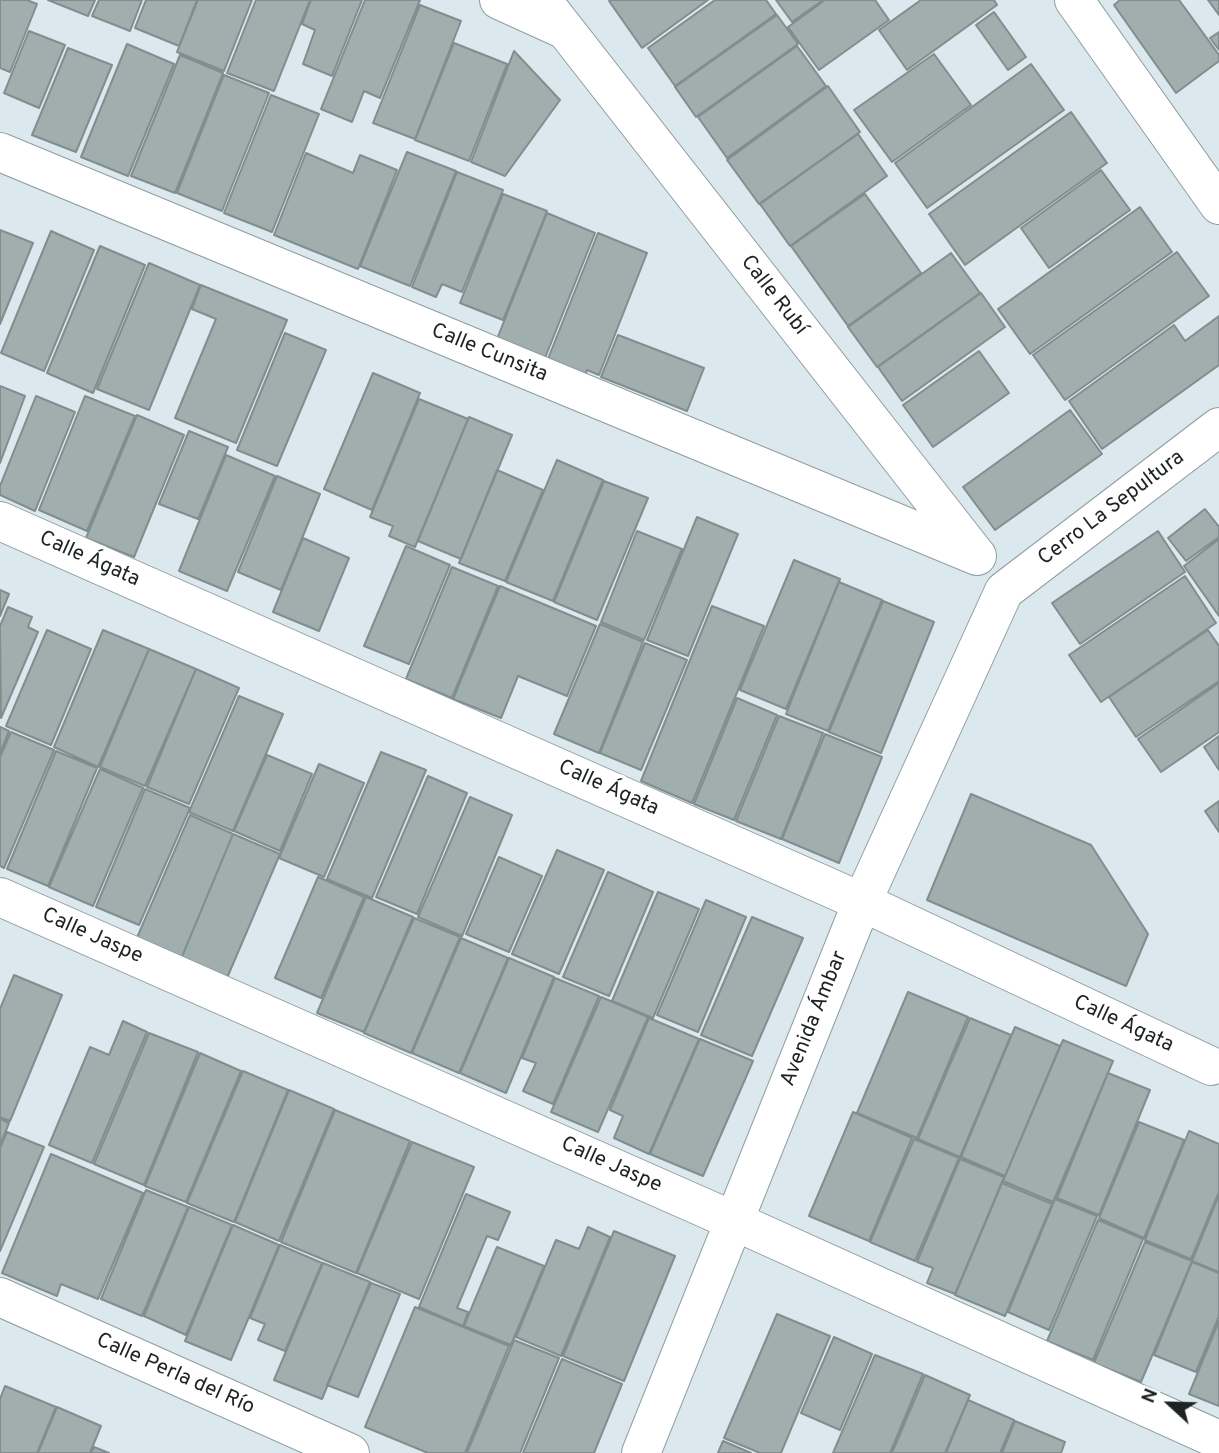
<!DOCTYPE html>
<html>
<head>
<meta charset="utf-8">
<style>
	body { margin:0 }
	#map { position:relative; width:1219px; height:1453px; overflow:hidden; background:#dbe8ed; font-family:Overpass,sans-serif }
	canvas { display:block }
	.north { position:absolute; left:1135px; top:1369px; width:70px; height:70px; -webkit-text-stroke:5px #fff; paint-order:stroke; rotate:292deg; font-size:19px; font-weight:700; line-height:28px; text-align:center; color:#1d2224 }
	.north::after { content:''; display:block; margin:auto; width:24px; height:32px; background:#1d2224; clip-path:polygon(50% 0,100% 100%,50% 72%,0 100%) }
</style>
</head>
<body>
<div id="map">
<canvas width="1219" height="1453"></canvas>
<div class="north">N</div>
</div>
<script>
const ctx = document.querySelector('canvas').getContext('2d');
ctx.lineJoin = 'round';
function paint(path, color) { ctx.fillStyle = color; ctx.fill(path, 'evenodd'); }
function stroke(path, color, width, dash) { ctx.strokeStyle = color; ctx.lineWidth = width; ctx.lineCap = dash ? 'butt' : 'round'; ctx.setLineDash(dash || []); ctx.stroke(path); }
function write(font, color, halo, rows, align = 'center') {
  ctx.font = font + ' Overpass,sans-serif'; ctx.lineWidth = 7; ctx.setLineDash([]); ctx.textBaseline = 'middle'; ctx.strokeStyle = halo; ctx.fillStyle = color; for (const [text, x, y, turn = 0] of rows) {
    ctx.save(); ctx.translate(x, y); ctx.rotate((+turn || 0) * Math.PI / 180); ctx.textAlign = isNaN(turn) ? turn : align; if (halo) ctx.strokeText(text, 0, 0); ctx.fillText(text, 0, 0); ctx.restore();
  }
}
const building = new Path2D(`
	M0,0H27L37,4L10,72L0,68Z
	M48,0H95L88,16Z
	M99,0H142L130,31L92,16Z
	M146,0H197L179,46L135,28Z
	M198,0H252L224,71L177,52Z
	M256,0H310L274,91L227,73Z
	M311,0H362L332,76L303,64L315,30L302,24Z
	M365,0H420L380,98L364,91L352,122L321,109Z
	M611,0H708L642,48L609,1Z
	M715,0H766L776,14L675,86L648,48Z
	M776,0H823L792,22Z
	M825,0H875L889,20L819,70L788,27Z
	M921,0H994L997,5L907,70L879,30Z
	M1120,0H1179L1219,55V61L1176,93L1114,5Z
	M1208,0H1219V15Z
	M420,5L461,21L415,139L373,123Z
	M994,12L1026,57L1008,70L976,25Z
	M777,15L798,44L696,117L675,87Z
	M29,31L65,45L39,108L4,93Z
	M1219,32V50L1210,38Z
	M454,43L507,64L469,161L415,140Z
	M127,44L174,64L128,176L81,157Z
	M797,46L826,86L727,158L698,117Z
	M68,48L112,65L76,152L32,135Z
	M514,51L560,100L505,176L471,162Z
	M934,54L971,105L892,162L854,110Z
	M180,55L223,73L175,193L131,176Z
	M1031,64L1064,110L927,208L895,163Z
	M224,75L269,93L222,211L177,193Z
	M828,86L860,132L759,204L727,160Z
	M271,95L319,114L272,232L224,213Z
	M1071,112L1107,163L965,265L929,214Z
	M858,134L887,176L790,246L760,204Z
	M407,152L456,171L410,286L360,266Z
	M306,153L353,173L360,155L397,170L358,269L274,235Z
	M1101,170L1130,210L1049,268L1021,228Z
	M457,172L503,190L462,292L442,284L436,297L412,287Z
	M503,194L547,211L503,320L460,303Z
	M865,194L921,273L848,326L791,246Z
	M1140,207L1172,252L1030,354L998,309Z
	M547,213L595,233L545,358L497,339Z
	M0,230L33,243L0,324Z
	M51,231L94,250L44,371L1,353Z
	M598,233L647,253L599,375L587,370L581,384L544,369Z
	M100,246L145,265L93,393L47,373Z
	M1177,252L1209,296L1065,400L1033,355Z
	M951,253L980,293L877,367L848,327Z
	M149,263L200,285L149,410L97,389Z
	M201,285L287,320L236,443L175,418L216,319L192,309Z
	M981,293L1005,327L902,401L878,367Z
	M1219,316V365L1102,449L1069,401L1174,325L1185,341Z
	M285,333L326,350L277,466L237,450Z
	M618,335L704,368L687,411L601,377Z
	M979,351L1009,393L933,447L903,405Z
	M373,373L420,393L372,510L324,489Z
	M0,386L25,396L0,463Z
	M36,396L75,412L35,511L0,495V486Z
	M85,396L135,416L87,531L39,510Z
	M419,399L468,419L415,547L389,536L393,526L370,517Z
	M1070,410L1102,454L995,530L963,487Z
	M137,415L184,435L134,557L86,538Z
	M469,417L512,435L461,559L418,541Z
	M189,431L228,447L198,519L159,504Z
	M226,455L275,476L227,591L179,571Z
	M557,460L603,480L553,601L506,582Z
	M497,470L543,490L505,581L459,563Z
	M277,476L320,494L281,590L238,572Z
	M604,481L648,498L597,620L554,602Z
	M1205,509L1219,527V537L1186,561L1168,538Z
	M697,517L738,534L688,656L647,640Z
	M637,531L682,549L644,640L601,622Z
	M1158,531L1185,572L1080,644L1052,603Z
	M303,538L349,558L319,631L273,612Z
	M1219,539V616L1184,566Z
	M406,546L450,565L409,664L364,646Z
	M794,560L840,579L786,709L740,690Z
	M452,567L498,586L452,698L406,679Z
	M1185,576L1216,623L1101,702L1069,655Z
	M839,582L882,600L828,731L786,714Z
	M500,586L596,626L567,696L518,676L501,718L453,699Z
	M0,590L9,594L0,616Z
	M883,601L934,622L881,753L829,732Z
	M712,606L764,626L692,803L641,781Z
	M8,607L32,617L28,627L38,632L1,718L0,626Z
	M600,624L643,642L599,753L554,734Z
	M47,630L91,649L51,745L6,726Z
	M103,630L149,649L98,767L54,747Z
	M1208,630L1219,646V681L1136,737L1109,697Z
	M645,643L687,660L641,770L600,753Z
	M149,649L196,669L145,786L100,767Z
	M196,669L239,688L189,804L147,787Z
	M1219,683V732L1161,772L1138,739Z
	M239,696L283,714L233,831L189,812Z
	M737,698L777,715L734,820L694,804Z
	M779,716L823,733L781,839L736,821Z
	M0,727L9,731L0,753Z
	M11,732L54,750L4,868L0,866V757Z
	M825,734L882,757L839,863L782,839Z
	M1219,736V770L1204,747Z
	M56,751L97,768L48,886L7,869Z
	M381,752L426,770L372,898L327,879Z
	M267,755L312,774L280,851L234,831Z
	M319,764L364,783L324,877L279,858Z
	M100,769L143,788L93,906L49,887Z
	M428,776L467,793L417,914L376,897Z
	M145,789L190,808L139,925L96,907Z
	M971,794L1091,845L1148,934L1126,986L927,900Z
	M470,797L512,815L462,936L418,917Z
	M1219,801V832L1205,811Z
	M190,815L233,834L181,959L136,940Z
	M233,834L280,854L227,978L181,959Z
	M557,850L604,870L559,974L512,954Z
	M499,857L542,876L509,952L466,934Z
	M608,872L653,892L609,996L563,977Z
	M318,877L364,897L321,998L275,978Z
	M658,892L699,909L653,1018L612,1001Z
	M366,897L413,917L364,1032L317,1013Z
	M706,900L746,917L698,1032L657,1015Z
	M752,917L803,938L752,1056L701,1035Z
	M414,918L460,937L411,1053L364,1033Z
	M461,938L508,958L459,1073L412,1053Z
	M509,958L554,977L506,1093L460,1073Z
	M14,975L62,995L10,1121L0,1117V1009Z
	M555,978L599,996L553,1104L523,1091L536,1063L522,1058Z
	M908,992L968,1017L917,1138L857,1113Z
	M601,997L648,1017L598,1132L551,1112Z
	M649,1018L699,1039L649,1154L614,1138L623,1116L610,1110Z
	M970,1018L1011,1035L960,1157L918,1139Z
	M123,1021L147,1032L92,1163L49,1145L90,1047L109,1055Z
	M1015,1027L1060,1046L1005,1176L961,1157Z
	M149,1033L198,1052L144,1185L94,1164Z
	M700,1039L753,1061L703,1176L650,1154Z
	M1063,1040L1113,1061L1053,1202L1003,1181Z
	M200,1053L241,1071L186,1202L145,1186Z
	M243,1071L288,1090L234,1222L187,1203Z
	M1108,1073L1150,1090L1099,1215L1057,1198Z
	M289,1090L334,1109L279,1241L235,1222Z
	M335,1110L410,1141L356,1273L281,1242Z
	M853,1112L912,1138L869,1241L809,1216Z
	M0,1119L9,1123L0,1145Z
	M1139,1122L1184,1140L1144,1238L1099,1218Z
	M1189,1131L1219,1144V1192L1191,1259L1145,1240Z
	M7,1132L44,1147L0,1251V1148Z
	M914,1139L959,1158L915,1261L870,1242Z
	M412,1142L474,1167L419,1299L357,1273Z
	M51,1154L143,1193L98,1299L61,1284L57,1296L2,1273Z
	M960,1159L1004,1177L955,1294L927,1283L933,1268L917,1262Z
	M1002,1183L1052,1204L1005,1316L955,1295Z
	M146,1190L188,1207L142,1316L101,1299Z
	M466,1194L510,1212L498,1240L487,1236L457,1308L468,1312L463,1326L419,1307Z
	M1219,1195V1272L1192,1261Z
	M1055,1199L1097,1216L1049,1330L1008,1312Z
	M189,1207L232,1225L186,1335L144,1316Z
	M1098,1220L1143,1239L1093,1360L1047,1341Z
	M233,1225L279,1245L231,1360L185,1341Z
	M588,1227L610,1237L561,1356L516,1337L556,1240L579,1249Z
	M614,1231L675,1256L624,1381L563,1356Z
	M1145,1242L1192,1261L1141,1382L1094,1363Z
	M280,1245L322,1263L285,1351L258,1340L265,1324L250,1318Z
	M497,1247L544,1266L511,1345L464,1326Z
	M1192,1262L1219,1273V1316L1196,1372L1154,1355Z
	M323,1263L370,1282L322,1399L274,1380Z
	M371,1283L400,1294L358,1397L327,1385Z
	M415,1307L509,1346L465,1453H428L365,1427Z
	M777,1314L830,1336L781,1453H760L724,1438Z
	M1219,1321V1406L1189,1394Z
	M834,1337L872,1354L840,1430L801,1413Z
	M514,1340L559,1358L520,1453H467Z
	M875,1355L923,1374L890,1453H833Z
	M562,1359L622,1384L594,1453H523Z
	M925,1375L970,1395L945,1453H892Z
	M5,1386L56,1407L37,1453H0V1399Z
	M968,1400L1014,1420L1000,1453H946Z
	M57,1407L101,1426L90,1453H38Z
	M1015,1421L1065,1442L1061,1453H1002Z
	M723,1441L751,1453H718Z
	M94,1447L109,1453H91Z`);
paint(building, '#a0aeae');
stroke(building, '#818e8f', 2);
const minor = new Path2D(`
	M499,0L563,29
	M542,0L976,555
	M1074,0L1219,205
	M0,152L977,556
	M0,521L862,902L1211,1066
	M0,897L734,1221L1219,1440
	M0,1297L350,1453
	M641,1453L862,902L1004,591L1219,427`);
stroke(minor, '#919da1', 40);
stroke(minor, '#fff', 38);
write('21px', '#1d2224', '#fff', [
	["Calle Rubí",773,296,52],
	["Calle Cunsita",489,354,22],
	["Cerro La Sepultura",1112,509,-37],
	["Calle Ágata",89,560,24],
	["Calle Ágata",608,789,24],
	["Calle Jaspe",92,937,24],
	["Avenida Ámbar",815,1019,-68],
	["Calle Ágata",1123,1025,25],
	["Calle Jaspe",611,1166,24],
	["Calle Perla del Río",175,1375,24]
]);
</script>
</body>
</html>
